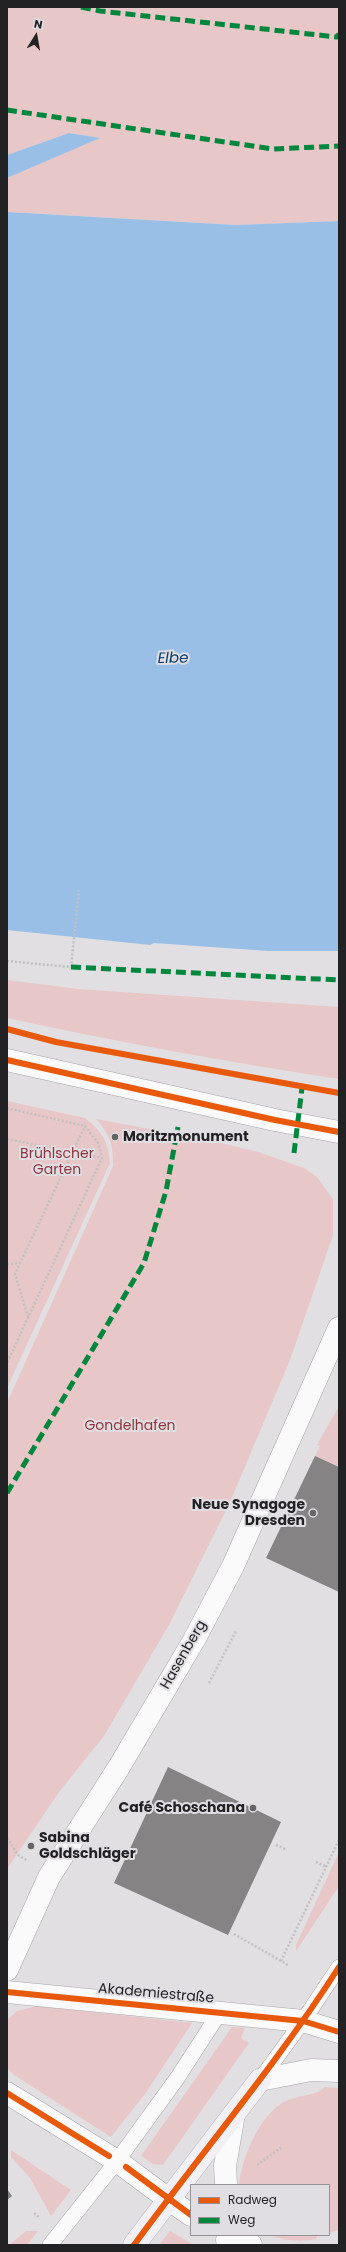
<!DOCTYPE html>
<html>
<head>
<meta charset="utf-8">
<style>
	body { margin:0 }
	#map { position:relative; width:346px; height:2252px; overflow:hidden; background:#e1dfe2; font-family:Poppins,sans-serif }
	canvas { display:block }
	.frame { position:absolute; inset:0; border:8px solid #222123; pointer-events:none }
	.legend { position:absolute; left:190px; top:2184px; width:140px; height:52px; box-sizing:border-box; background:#e1dee3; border:1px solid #959296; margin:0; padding:5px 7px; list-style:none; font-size:12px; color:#222123 }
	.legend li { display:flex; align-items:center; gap:8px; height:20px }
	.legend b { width:20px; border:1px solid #959296 }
	.north { position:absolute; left:16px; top:16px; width:40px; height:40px; -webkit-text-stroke:3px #e1dee3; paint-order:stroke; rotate:11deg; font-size:11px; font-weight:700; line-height:16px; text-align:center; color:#222123 }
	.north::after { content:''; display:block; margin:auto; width:14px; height:18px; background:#222123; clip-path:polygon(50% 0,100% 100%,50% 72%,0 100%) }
</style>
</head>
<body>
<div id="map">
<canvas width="346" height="2252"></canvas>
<div class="frame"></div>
<ul class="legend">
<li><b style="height:5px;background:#e8590c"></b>Radweg</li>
<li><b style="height:5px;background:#00873e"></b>Weg</li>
</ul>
<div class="north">N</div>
</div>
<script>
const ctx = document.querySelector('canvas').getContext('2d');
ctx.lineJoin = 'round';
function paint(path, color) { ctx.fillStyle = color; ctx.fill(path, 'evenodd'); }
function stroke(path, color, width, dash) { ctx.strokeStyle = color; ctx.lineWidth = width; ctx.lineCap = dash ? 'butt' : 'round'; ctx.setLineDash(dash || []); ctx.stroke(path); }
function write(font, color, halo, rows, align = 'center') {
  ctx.font = font + ' Poppins,sans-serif'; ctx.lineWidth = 4; ctx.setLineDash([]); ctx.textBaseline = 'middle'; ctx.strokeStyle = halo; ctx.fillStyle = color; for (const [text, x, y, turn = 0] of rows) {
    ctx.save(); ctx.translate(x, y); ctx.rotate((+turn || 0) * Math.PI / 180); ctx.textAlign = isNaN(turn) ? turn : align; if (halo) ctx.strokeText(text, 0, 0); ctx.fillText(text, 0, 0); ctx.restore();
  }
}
paint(new Path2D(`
	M7,7H339V221L236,225L7,212V178L99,138L69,133L7,155Z
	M7,980L78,989L339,1007V1079C228,1062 117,1042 7,1018Z
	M7,1101L85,1118C102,1131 109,1143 110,1163L7,1388Z
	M96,1119L209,1140L258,1152L304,1168L317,1177L333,1199V1235L290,1360L230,1502L170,1623L104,1736L59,1792L7,1869V1403L113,1166C113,1144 111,1136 96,1119Z
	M339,1406V1467L315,1456L320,1446L317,1445Z
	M339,1852V1886L296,1951V1945Z
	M36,2006L192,2023L145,2094L111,2137L14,2075L7,2068V2020L17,2011Z
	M232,2027L245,2028L241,2038L249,2043L163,2165L153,2164L141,2156Z
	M325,2087L339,2088V2230L329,2233V2185H239C242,2157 260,2112 288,2100C299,2095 317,2096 325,2087Z
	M11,2150L71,2190L51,2216L30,2178L11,2157Z
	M26,2231H38L27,2245H9Z
	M170,2231L194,2245H159Z
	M269,2235H320L317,2236L316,2239C300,2242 285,2241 269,2235Z`), '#e8c7c8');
paint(new Path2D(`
	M69,133L100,138L7,178V155Z
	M7,212L236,225L339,221V951H268L154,943L150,945L7,930Z`), '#9abfe6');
paint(new Path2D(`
	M315,1456L339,1467V1592L266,1558Z
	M168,1767L281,1822L228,1935L114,1883Z
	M7,2189L12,2196L7,2200Z`), '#858384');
const lane = new Path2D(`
	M260,2080L303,2021L339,1967
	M50,2245L117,2161L178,2077L220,2012`);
const street = new Path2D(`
	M7,1970L49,1877L119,1767L194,1640L233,1566L339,1328
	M7,1992L303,2021
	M7,2093L117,2161L168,2199`);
const secondary = new Path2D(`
	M7,1060L275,1120L339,1132
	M303,2021L339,2032
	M260,2080L311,2070L339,2071
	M226,2185L225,2166L234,2114
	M168,2199L191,2215
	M227,2240L251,2245`);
const primary = new Path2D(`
	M134,2245L260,2080`);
stroke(lane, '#a6a5a7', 16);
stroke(street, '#a6a5a7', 23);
stroke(secondary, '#a6a5a7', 23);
stroke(primary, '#b7b6bd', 23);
stroke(new Path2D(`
	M7,961L71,967L79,890
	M7,1108L85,1126L98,1143L102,1158L7,1363
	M7,1139L102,1158
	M7,1264L21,1263
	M28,1317L15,1274L85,1126
	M209,1683L236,1631
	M7,1838L18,1855L26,1860
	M276,1845L287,1850
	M316,1862L327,1867
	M234,1934L288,1965
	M281,1961L339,1840
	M257,2165L282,2147
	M34,2213L40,2218`), '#c1c1c1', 2.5, [2, 2]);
stroke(lane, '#fafafb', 15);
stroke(street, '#fafafb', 22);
stroke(secondary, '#fafafb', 22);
stroke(primary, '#f1f1f5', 22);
stroke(new Path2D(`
	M81,7L100,11L337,37L339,34
	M7,110L273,149L339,146
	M71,967L339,980
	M294,1153L302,1088
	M7,1493L144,1263L166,1191L178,1127`), '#00873e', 5, [10, 5]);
stroke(new Path2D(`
	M7,1029L56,1042L339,1093
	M7,1060L275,1120L339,1132
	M7,1992L303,2021L339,2032
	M7,2093L109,2156
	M126,2167L191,2215
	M134,2245C202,2152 277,2064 339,1967`), '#e8590c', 6);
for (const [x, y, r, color] of [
	[115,1137,4,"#656466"],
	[313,1513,4,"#656466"],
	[253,1808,4,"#656466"],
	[31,1846,4,"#656466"]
]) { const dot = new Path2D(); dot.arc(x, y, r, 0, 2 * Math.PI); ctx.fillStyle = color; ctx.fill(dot); stroke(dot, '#e1dee3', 1.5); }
write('bold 14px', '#222123', '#e1dee3', [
	["Moritzmonument",123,1137],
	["Neue Synagoge",305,1505,"right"],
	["Dresden",305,1521,"right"],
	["Café Schoschana",245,1808,"right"],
	["Sabina",39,1838],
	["Goldschläger",39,1854]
], 'left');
write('14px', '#90333a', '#e1dee3', [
	["Brühlscher",57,1154],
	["Garten",57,1170],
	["Gondelhafen",130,1426]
]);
write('14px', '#222123', '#e1dee3', [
	["Hasenberg",184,1655,-60],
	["Akademiestraße",156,1994,5]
]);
write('italic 15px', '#003f6f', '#e1dee3', [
	["Elbe",173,659,-1]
]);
</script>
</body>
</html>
